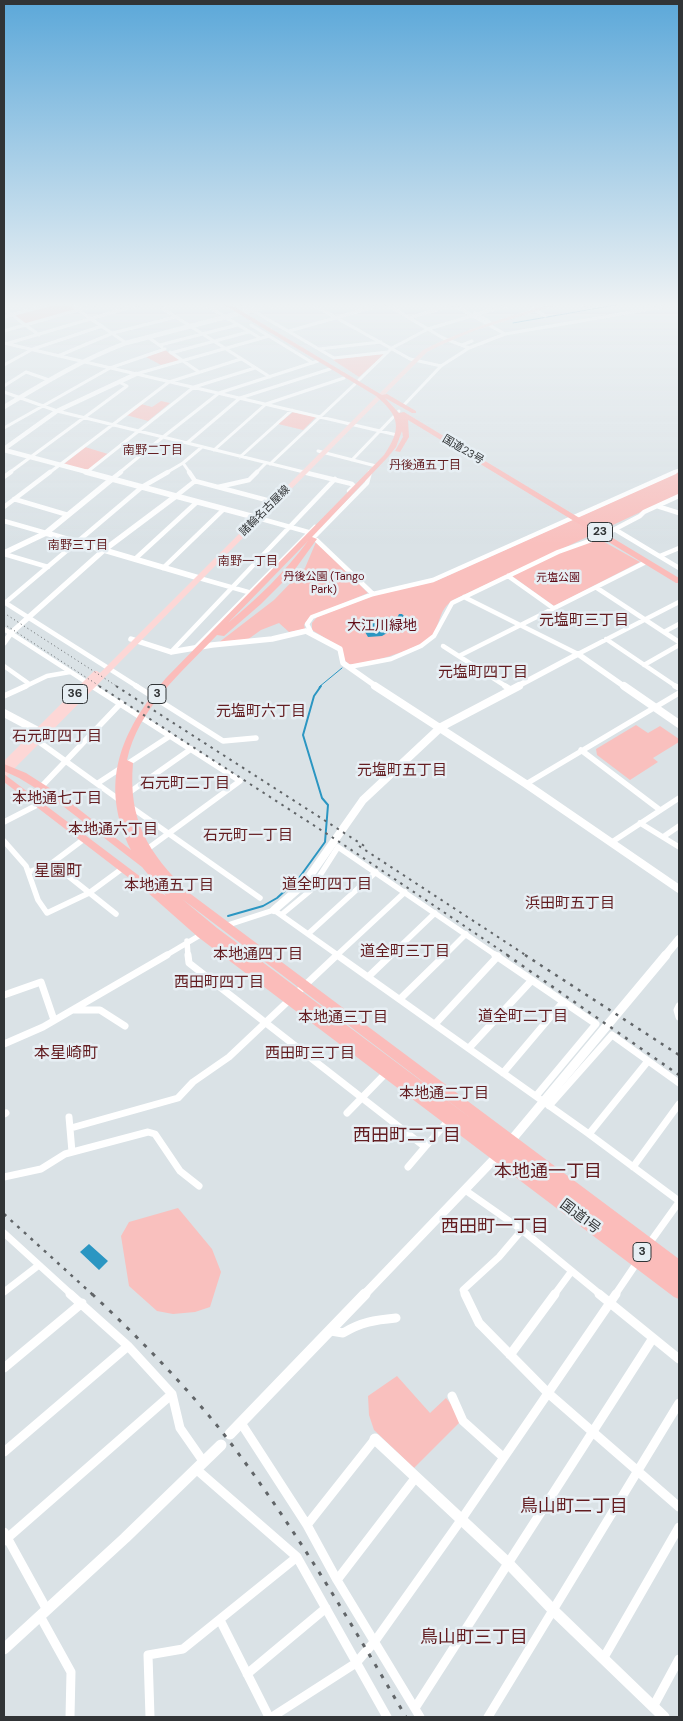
<!DOCTYPE html>
<html>
<head>
<meta charset="utf-8">
<style>
	body { margin:0 }
	#map { position:relative; width:683px; height:1721px; overflow:hidden; background:#dae2e6; font-family:"DM Sans",sans-serif }
	canvas { display:block }
	.frame { position:absolute; inset:0; border:5px solid #313436; pointer-events:none }
</style>
</head>
<body>
<div id="map">
<canvas width="683" height="1721"></canvas>
<div class="frame"></div>
</div>
<script>
const ctx = document.querySelector('canvas').getContext('2d');
ctx.lineJoin = 'round';
function paint(path, color) { ctx.fillStyle = color; ctx.fill(path, 'evenodd'); }
function stroke(path, color, width, dash) { ctx.strokeStyle = color; ctx.lineWidth = width; ctx.lineCap = dash ? 'butt' : 'round'; ctx.setLineDash(dash || []); ctx.stroke(path); }
function write(font, color, halo, rows, align = 'center') {
  ctx.font = font + ' "DM Sans","Noto Sans JP",sans-serif'; ctx.lineWidth = 5; ctx.setLineDash([]); ctx.textBaseline = 'middle'; ctx.strokeStyle = halo; ctx.fillStyle = color; for (const [text, x, y, turn = 0] of rows) {
    ctx.save(); ctx.translate(x, y); ctx.rotate((+turn || 0) * Math.PI / 180); ctx.textAlign = isNaN(turn) ? turn : align; if (halo) ctx.strokeText(text, 0, 0); ctx.fillText(text, 0, 0); ctx.restore();
  }
}
paint(new Path2D(`
	M57,303H67L77,310L25,325L12,315Z
	M165,350L180,360L161,365L146,357Z
	M385,354L359,377L333,360L335,359Z
	M161,401L170,403L148,421L126,415L141,404L152,407Z
	M293,412L316,417L303,430L278,424Z
	M85,447L108,454L88,471L64,464Z
	M679,472V494L453,600C438,610 441,624 432,636C423,648 363,666 349,664L343,659L342,648L312,630V623L317,617L378,594L436,581Z
	M599,539L640,562L554,606L512,576L560,552Z
	M316,542L368,593L310,617L304,625L305,629L289,632L279,623L261,630L247,640L218,643L274,600L305,568Z
	M636,725L648,733L660,726L679,739V742L653,758L658,762L630,780L597,755L596,749Z
	M178,1208L212,1249L221,1272L210,1307L195,1312L173,1314L157,1311L129,1286L121,1236L129,1222Z
	M397,1376L430,1413L446,1398L463,1419L414,1468L374,1430L369,1415L368,1396Z`), '#f9c0be');
paint(new Path2D(`
	M399,614H402L407,619V623L389,625L385,628L387,633L382,636L368,637L365,632L373,622L391,621L397,618Z
	M89,1244L108,1261L99,1270L80,1252Z`), '#2b96c2');
stroke(new Path2D(`
	M513,323L627,303
	M319,687L342,668`), '#2b96c2', 1);
stroke(new Path2D(`
	M228,916L263,906L277,898L299,878L325,842L328,805L322,798L303,735L314,696L321,686`), '#2b96c2', 2);
stroke(new Path2D(`
	M68,303L126,343
	M154,303L270,377
	M202,303L260,338
	M240,303L334,358L388,352
	M310,303L410,359L441,366
	M384,303L443,338L469,348
	M450,303L505,334
	M522,303L545,316
	M581,303L591,308
	M4,309L39,335
	M475,313L490,322
	M4,317L56,303
	M409,318L453,305
	M251,325L313,363
	M4,331L102,303
	M289,331L388,303
	M148,337L162,347
	M4,343L397,435
	M9,343L144,303
	M160,345L237,325
	M462,345L472,341
	M319,349L381,342
	M170,352L199,372
	M171,353L248,332
	M58,356L113,333L175,317
	M4,365L33,349L102,326
	M136,374L269,336
	M359,380L392,348L428,329L515,303
	M4,386L26,372L49,380
	M4,392L57,411L163,437
	M403,406L441,366L469,348L505,334L679,304
	M4,428L110,368L165,349
	M187,443L240,398L330,369
	M214,450L266,404L344,378
	M318,451L376,466
	M240,457L292,410
	M352,460L399,411
	M183,463L190,473
	M270,464L355,384
	M87,472L194,387L255,368
	M9,473L127,386L119,382
	M49,473L169,382L241,359
	M119,473L163,437
	M166,473L183,463L202,447
	M256,473L266,463
	M308,473L163,437L219,393L318,361
	M672,473L679,470`), '#fff', 3);
stroke(new Path2D(`
	M189,472L195,481L274,502
	M303,472L352,484L354,486L349,491
	M4,477L11,472
	M112,479L121,472
	M218,487L249,480L257,472
	M176,496L195,481
	M14,499L68,515
	M657,506L679,513
	M4,507L50,472
	M258,518L308,532L373,594
	M4,521L46,533
	M616,530L679,568
	M314,537L367,483L370,472
	M4,554L48,567
	M660,556L679,548
	M135,559L197,502
	M163,568L224,509
	M508,576L553,608
	M199,578L248,592
	M597,588L679,642
	M464,597L578,654L679,602
	M4,602L138,687
	M5,603L142,487L168,472
	M4,629L94,687
	M311,632L307,624L312,617L373,594L433,580L675,472
	M664,632L679,624
	M606,639L677,687
	M443,646L507,687
	M196,647L315,527
	M171,652L335,479
	M459,656L644,563
	M644,665L679,645
	M4,666L28,683
	M349,667L391,659L421,646L434,636L452,603L558,552L600,537L640,516L644,512L679,496
	M24,687L47,676L70,672`), '#fff', 4.5);
stroke(new Path2D(`
	M92,686L240,781L146,850
	M136,686L223,741L256,738
	M505,686L512,690
	M675,686L679,688
	M4,696L26,686
	M35,739L121,801
	M581,750L660,810
	M98,783L170,736
	M526,784L679,693
	M41,787L121,703
	M127,794L191,749
	M131,807L260,898
	M4,822L39,804
	M640,823L679,847
	M663,837L679,826
	M4,841L26,866L38,900L47,913L89,893L123,868
	M612,842L679,798
	M52,863L116,914
	M29,872L52,863L84,839
	M281,915L310,891L338,847L497,956
	M228,925L274,910L339,956
	M308,934L376,872
	M187,941L188,956
	M165,956L202,934
	M336,956L405,892
	M390,956L435,913
	M444,956L466,934`), '#fff', 5.5);
stroke(new Path2D(`
	M188,955L189,963L425,1147L449,1120
	M337,955L589,1134L679,1201
	M495,955L596,1024L536,1096
	M368,977L391,955
	M4,995L41,982L54,1020
	M400,999L445,955
	M679,1006L677,1010L679,1017
	M74,1010H100L125,1026
	M435,1024L498,956
	M4,1044L43,1027L167,955
	M469,1048L532,980
	M503,1073L563,1002
	M549,1106L612,1035L679,1083
	M347,1113L386,1073
	M4,1114L6,1113
	M69,1117L72,1152
	M71,1128L178,1098L193,1082L229,1057L337,955
	M589,1134L648,1061
	M408,1167L425,1147
	M633,1167L679,1104
	M4,1177L41,1169L65,1154L148,1132L155,1134L180,1171L199,1186
	M465,1190L522,1230L601,1295
	M4,1233L72,1295
	M651,1241L679,1202
	M4,1292L39,1265
	M465,1295L463,1290L499,1257L522,1230
	M554,1295L571,1272
	M615,1295L638,1261`), '#fff', 7);
stroke(new Path2D(`
	M70,1294L128,1346L172,1394L180,1428L203,1461
	M465,1294L479,1323L548,1393L679,1507
	M599,1294L679,1359
	M331,1331L343,1333C361,1322 375,1320 396,1318
	M510,1355L555,1294
	M4,1368L82,1303
	M452,1396L463,1421L503,1457
	M241,1423L307,1525L337,1580L420,1717
	M4,1452L128,1346
	M196,1469L297,1557L387,1717
	M307,1525L375,1439
	M4,1532L47,1610
	M4,1541L172,1394
	M337,1580L416,1477
	M40,1616L71,1672L70,1717
	M220,1620L269,1717
	M603,1659L679,1527
	M247,1674L326,1608
	M653,1707L679,1659
	M415,1708L653,1338
	M150,1717L148,1655L183,1649L297,1557
	M272,1717L356,1663L375,1641L461,1520L616,1294
	M488,1717L679,1403`), '#fff', 9);
stroke(new Path2D(`
	M4,407C44,383 83,359 126,343L279,303
	M4,449L57,411L136,374
	M4,450L91,473`), '#fff', 4.5);
stroke(new Path2D(`
	M86,472L258,518
	M46,533L199,578
	M4,553L46,533L112,479
	M131,639L171,652L212,645L272,639L306,631L340,649L343,663L377,687
	M4,643L11,633L104,550L176,496
	M516,687L578,654L625,687`), '#fff', 5.5);
stroke(new Path2D(`
	M375,686L526,784L679,889
	M624,686L679,724
	M4,713L38,731
	M274,910L304,884L363,800L441,727L519,686
	M665,956L679,939`), '#fff', 8);
stroke(new Path2D(`
	M509,1143L666,955
	M364,1295L500,1153`), '#fff', 9);
stroke(new Path2D(`
	M230,1434L365,1294
	M375,1439L508,1563L553,1610L664,1717
	M4,1649L125,1538L221,1445`), '#fff', 11);
paint(new Path2D(`
	M556,303H563L476,330L443,344L427,352L7,776L4,777V761L94,671H97L100,673L423,350C466,328 511,316 556,303Z`), '#fdd7d6');
paint(new Path2D(`
	M221,303H228L382,395L387,394L416,411V413H412L385,398L399,413L404,412L679,578V583H676L408,420L409,437L400,452L395,451L403,437L402,431L396,447L388,457L312,537L317,539L293,572L261,604L224,636L217,635C183,671 138,708 127,760L133,763C128,821 148,852 188,892L679,1259V1299L674,1297L198,937L146,891L4,782V774L166,896L142,867L55,800L19,778L4,771V764L26,773L62,796L131,850C98,783 121,731 166,678L384,455C402,429 400,416 376,396ZM308,541C283,574 259,597 228,623ZM137,841L155,870L174,891L155,870ZM182,899L472,1119L217,928Z`), '#fbbcba');
stroke(new Path2D(`
	M4,613L118,687
	M4,624L101,687`), '#616568', 1, [1, 3]);
stroke(new Path2D(`
	M99,686L341,843L509,956
	M116,686L366,847
	M359,846L527,956`), '#616568', 2, [2.5, 5]);
stroke(new Path2D(`
	M507,955L679,1075
	M525,955L679,1055
	M4,1214L93,1295`), '#616568', 2.5, [3, 6]);
stroke(new Path2D(`
	M92,1294C137,1336 180,1380 219,1428C290,1519 348,1618 406,1717`), '#616568', 3, [4, 8]);
const sky = ctx.createLinearGradient(0, 0, 0, 544);
sky.addColorStop(0, '#5ca8d9');
sky.addColorStop(0.56, '#eef2f4');
sky.addColorStop(1, '#eef2f400');
ctx.fillStyle = sky;
ctx.fillRect(0, 0, 683, 544);
write('11px', '#313436', '#e7eff4', [
	["国道23号",463,450,31],
	["諸輪名古屋線",265,511,-45]
]);
write('11px', '#600c17', '#e7eff4', [
	["丹後公園 (Tango",324,577],
	["Park)",324,590],
	["元塩公園",558,578]
]);
write('12px', '#631d21', '#e7eff4', [
	["南野二丁目",153,451],
	["丹後通五丁目",425,466],
	["南野三丁目",78,546],
	["南野一丁目",248,562]
]);
for (const [x, y, w] of [
	[600,532,25],
	[75,694,25],
	[157,694,18],
	[642,1252,18]
]) { const box = new Path2D(); box.roundRect(x - w / 2, y - 9.5, w, 19, 4); ctx.fillStyle = '#e7eff4'; ctx.fill(box); stroke(box, '#313436', 1); }
write('bold 12px', '#313436', null, [
	["23",600,532],
	["36",75,694],
	["3",157,694],
	["3",642,1252]
]);
write('14px', '#600c17', '#e7eff4', [
	["大江川緑地",382,626]
]);
write('14px', '#313436', '#e7eff4', [
	["国道1号",580,1217,37]
]);
write('15px', '#631d21', '#e7eff4', [
	["元塩町三丁目",584,621],
	["元塩町四丁目",483,673],
	["元塩町六丁目",261,712],
	["石元町四丁目",57,737],
	["元塩町五丁目",402,771],
	["石元町二丁目",185,784],
	["本地通七丁目",57,799],
	["本地通六丁目",113,830],
	["石元町一丁目",248,836],
	["道全町四丁目",327,885],
	["本地通五丁目",169,886],
	["浜田町五丁目",570,904],
	["道全町三丁目",405,952],
	["本地通四丁目",258,955],
	["西田町四丁目",219,983],
	["道全町二丁目",523,1017],
	["本地通三丁目",343,1018],
	["西田町三丁目",310,1054],
	["本地通二丁目",444,1094]
]);
write('16px', '#631d21', '#e7eff4', [
	["星園町",58,872],
	["本星崎町",66,1054]
]);
write('18px', '#631d21', '#e7eff4', [
	["西田町二丁目",407,1136],
	["本地通一丁目",548,1172],
	["西田町一丁目",495,1227],
	["鳥山町二丁目",574,1507],
	["鳥山町三丁目",474,1638]
]);
</script>
</body>
</html>
